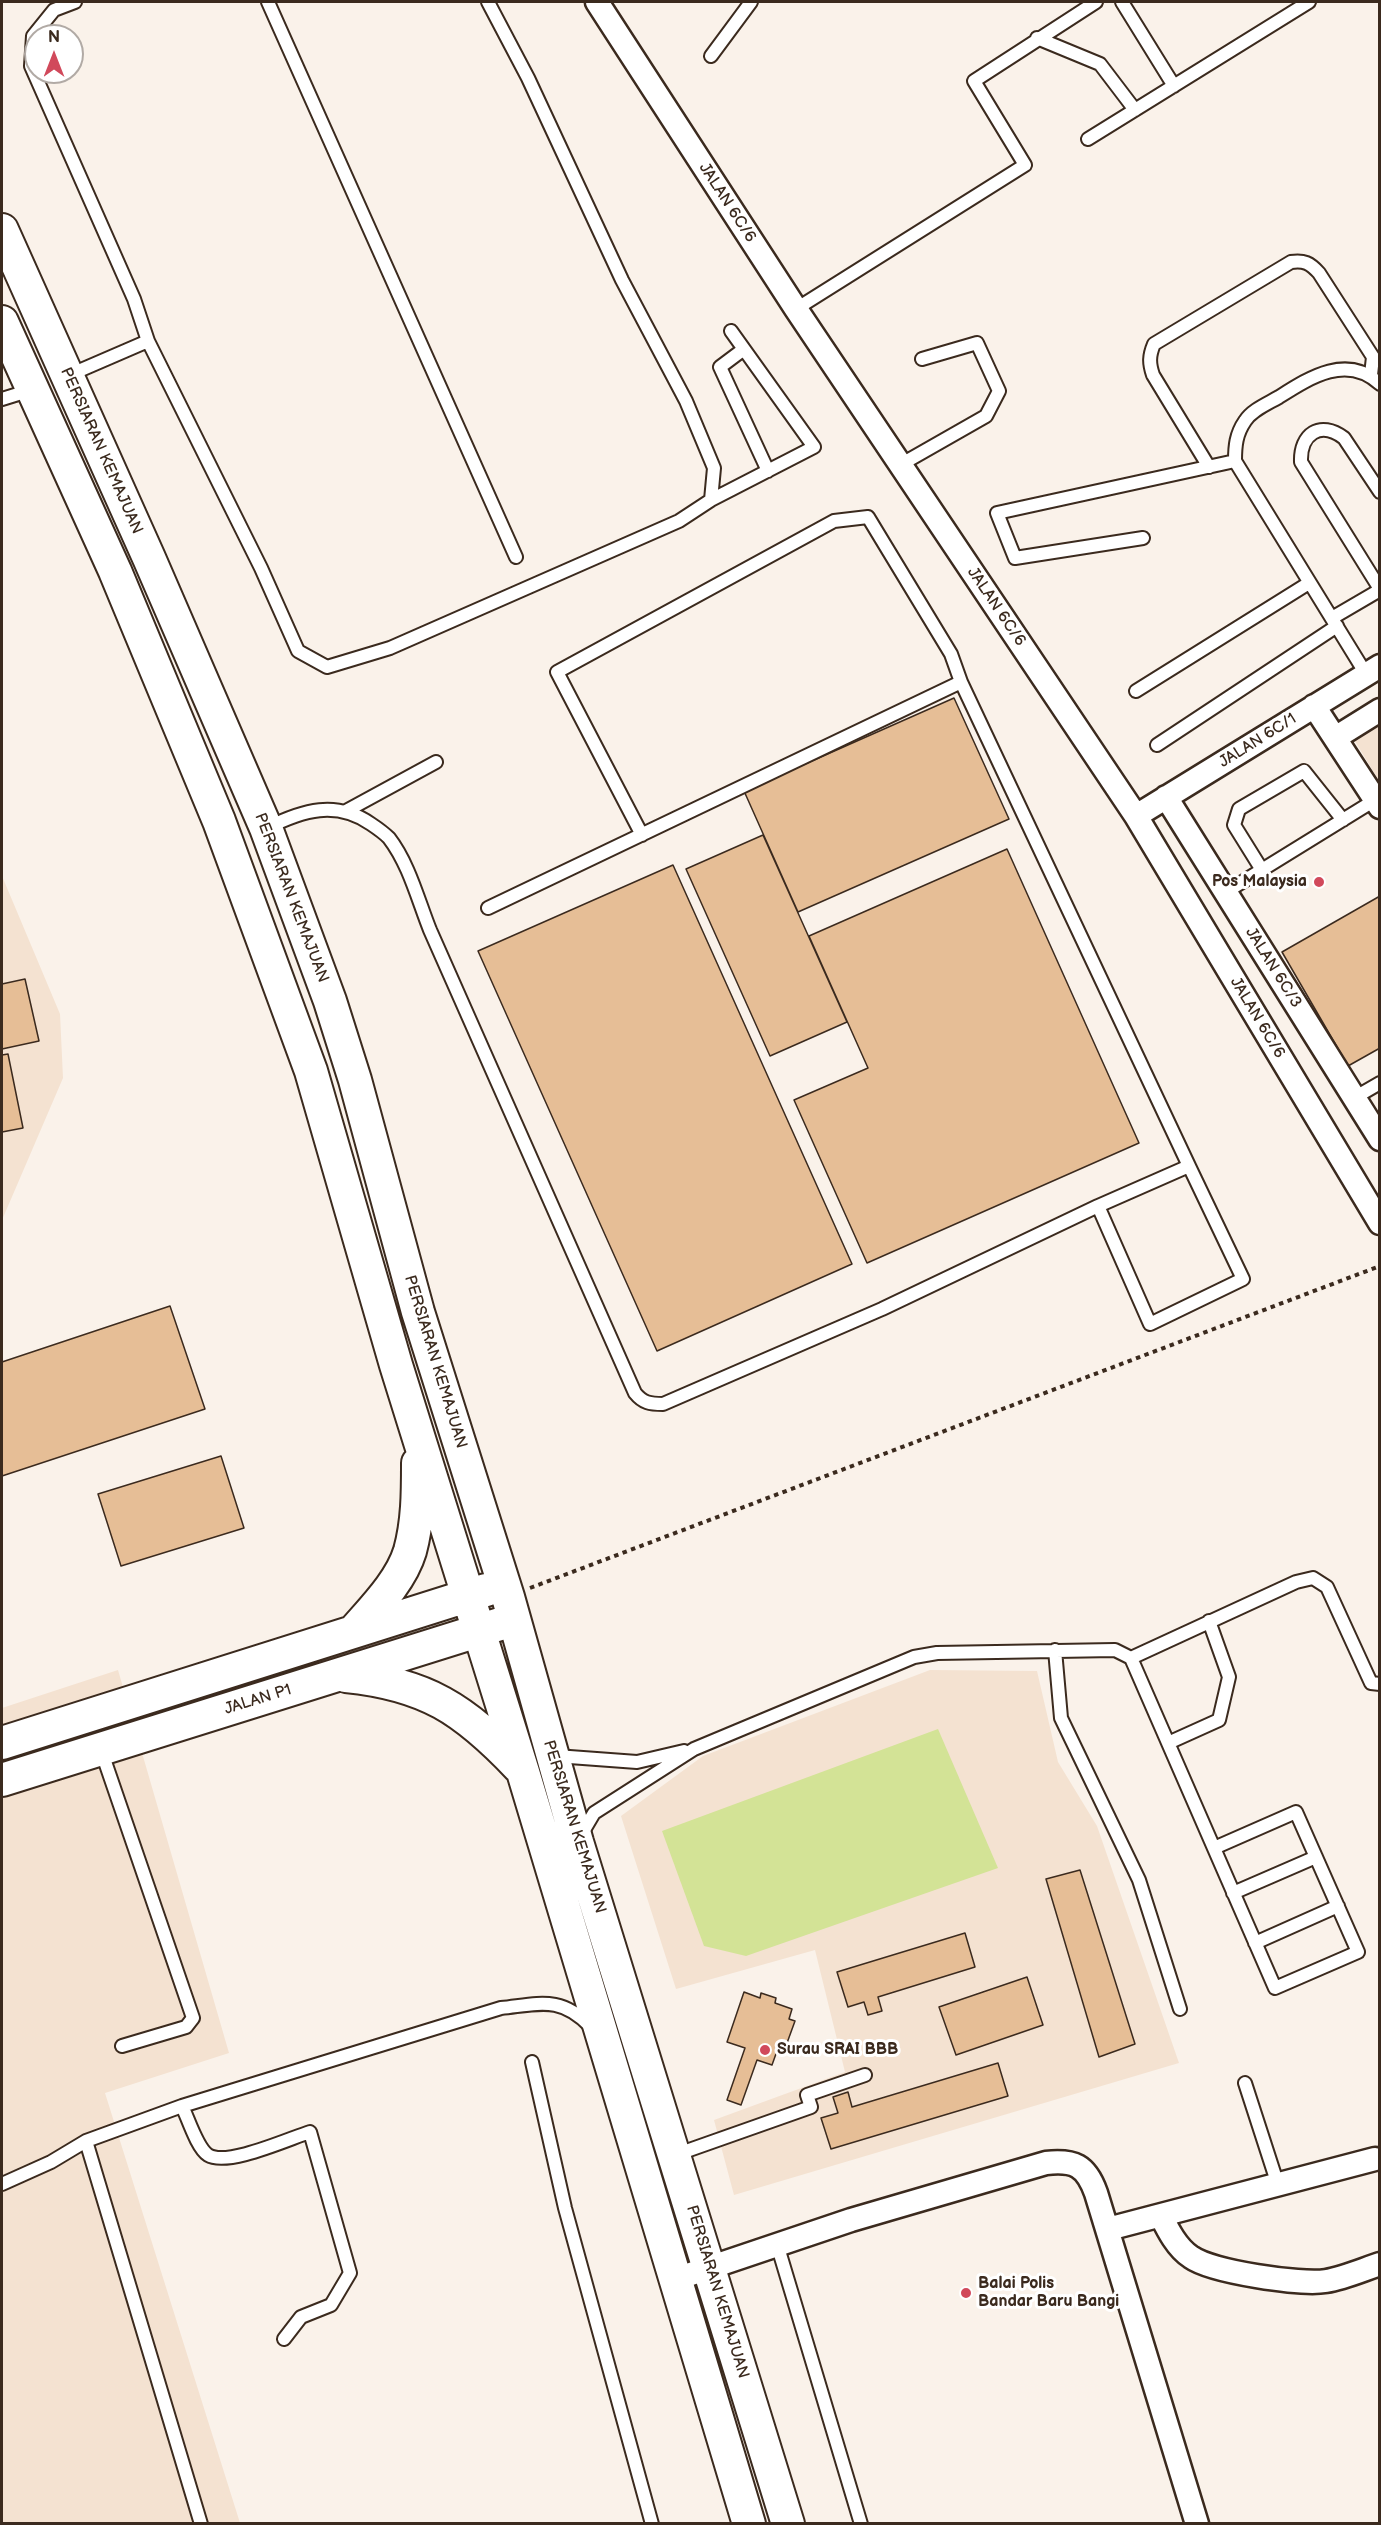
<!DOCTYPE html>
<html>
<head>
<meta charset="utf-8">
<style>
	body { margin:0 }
	#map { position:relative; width:1381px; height:2525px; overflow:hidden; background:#faf2ea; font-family:"Balsamiq Sans",sans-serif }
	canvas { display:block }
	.frame { position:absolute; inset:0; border:3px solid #3b2a1e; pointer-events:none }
	.north { position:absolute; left:24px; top:24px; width:60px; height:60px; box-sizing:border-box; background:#fff; border:2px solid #b1aaa5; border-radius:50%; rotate:0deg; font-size:16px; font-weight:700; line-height:24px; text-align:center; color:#3b2a1e }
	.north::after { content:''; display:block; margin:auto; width:21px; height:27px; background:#d1495b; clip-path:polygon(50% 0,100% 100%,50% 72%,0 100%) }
</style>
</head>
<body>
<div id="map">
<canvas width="1381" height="2525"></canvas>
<div class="frame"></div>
<div class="north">N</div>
</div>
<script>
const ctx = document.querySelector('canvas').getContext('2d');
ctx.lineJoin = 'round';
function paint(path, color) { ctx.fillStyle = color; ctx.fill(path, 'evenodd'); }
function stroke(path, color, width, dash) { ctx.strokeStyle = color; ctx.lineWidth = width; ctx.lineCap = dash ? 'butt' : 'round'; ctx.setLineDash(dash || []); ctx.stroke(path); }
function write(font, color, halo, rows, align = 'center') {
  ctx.font = font + ' "Balsamiq Sans",sans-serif'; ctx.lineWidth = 6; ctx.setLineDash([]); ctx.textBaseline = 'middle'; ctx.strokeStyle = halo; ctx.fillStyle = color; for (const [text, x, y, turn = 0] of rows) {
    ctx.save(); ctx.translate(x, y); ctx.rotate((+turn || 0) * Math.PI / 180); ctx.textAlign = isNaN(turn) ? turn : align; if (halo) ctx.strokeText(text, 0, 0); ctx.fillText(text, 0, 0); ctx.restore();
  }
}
paint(new Path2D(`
	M1379,708V781L1347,728Z
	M2,876L60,1014L63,1078L2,1220Z
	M118,1670L229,2053L105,2093L240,2523H2V1708Z
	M930,1670L1037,1671L1058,1762L1097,1826L1179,2063L734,2195L714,2120L845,2072L815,1950L676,1989L621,1816L703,1756Z`), '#f4e2d1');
paint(new Path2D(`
	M938,1729L998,1868L746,1956L704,1946L662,1831Z`), '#d3e396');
const building = new Path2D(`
	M954,698L1009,819L798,912L744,791Z
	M763,835L847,1022L770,1056L686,869Z
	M1007,849L1139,1143L867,1263L794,1100L868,1068L809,936Z
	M673,865L852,1264L657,1351L478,951Z
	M1380,896V1048L1348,1066L1282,952Z
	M25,979L39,1041L2,1049V984Z
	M8,1054L23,1128L2,1132V1055Z
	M170,1306L205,1409L2,1476V1362Z
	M221,1456L244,1528L121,1566L98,1494Z
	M1080,1870L1135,2044L1099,2057L1046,1879Z
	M965,1933L975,1967L878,1997L882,2011L868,2015L864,2002L848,2007L837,1972Z
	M1027,1977L1043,2025L956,2055L939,2007Z
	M744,1992L760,1998L761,1993L776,1998L775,2003L792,2009L789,2019L795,2021L783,2054L777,2051L772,2065L757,2060L741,2105L727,2100L745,2048L727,2042Z
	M998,2063L1008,2096L831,2149L821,2118L838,2113L833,2097L848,2092L852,2107Z`);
paint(building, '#e6be96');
stroke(building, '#3b2a1e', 1.5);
const lane = new Path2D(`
	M75,2L54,10L33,36L31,66L134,299L148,341L261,568L298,651L327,667L390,648L679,521L711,500L714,468L686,401L622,280L528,78L488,2
	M268,2L516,557
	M1122,2L1174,86
	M1037,38L1100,64L1135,110
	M711,56L751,2
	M1088,139L1309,2
	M796,309L1025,165L974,81L1096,2
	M744,349L720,367L768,471
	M67,376L148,341
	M2,399L31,390
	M900,465L986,416L999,391L977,343L922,359
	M1209,467L1153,375C1149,363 1149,356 1154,344L1291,262C1304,260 1310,263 1319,273L1373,357L1371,375
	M1380,492L1344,438C1320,420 1300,434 1301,462L1380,589
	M711,500L814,447L731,331
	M1143,538L1015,558L997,513L1235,461
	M1332,618L1380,590
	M1366,674L1235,461C1235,446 1236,434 1245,421C1252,410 1267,404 1279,397C1309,378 1347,353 1380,384
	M1136,691L1309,583
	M1157,745L1337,626
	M346,811L436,762
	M267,828C303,810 336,800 371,824C377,828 384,833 389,838C409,864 418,900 430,930L635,1393C643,1403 650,1404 663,1404L882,1309L1098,1206L1189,1166L961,682L951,654L868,517L834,521L557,672L642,835
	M1262,870L1234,825L1239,809L1304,771L1343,820
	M1226,892L1375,800
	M488,908L961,682
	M1354,1098L1380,1083
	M1098,1206L1150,1324L1243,1279L1189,1166
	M1055,1650L1061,1718L1139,1880L1180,2009
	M1131,1658L1296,1582L1313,1578L1327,1587L1371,1683L1380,1684
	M1168,1743L1219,1720L1229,1677L1209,1621
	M101,1750L193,2018L186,2027L122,2046
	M556,1756L637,1762L684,1751
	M581,1835L594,1813L694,1749L914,1657L937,1653L1115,1650L1131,1658L1275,1988L1358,1952L1296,1812L1214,1848
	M1233,1893L1316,1857
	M1255,1943L1338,1906
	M532,2062L565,2208L652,2524
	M1245,2083L1278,2185
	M182,2106C188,2118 197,2148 208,2155C227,2167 288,2139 310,2132L350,2273L331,2305L301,2317L284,2339
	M86,2141L201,2524
	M675,2155L811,2107L807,2095L865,2075
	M2,2184L51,2162L86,2141L182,2106L501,2008C539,2004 561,1995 591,2027
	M777,2244L861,2524`);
const street = new Path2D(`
	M597,2L796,309L1136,816L1380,1223
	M1314,706L1380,807
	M1335,738L1380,710
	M1166,797L1380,1139
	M1136,816L1380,666
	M1161,2216C1168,2230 1177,2248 1191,2257C1212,2272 1301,2285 1326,2281C1344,2278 1362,2270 1380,2264
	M1108,2229L1375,2159
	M676,2279L851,2220L1046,2163C1074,2160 1086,2165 1096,2193L1197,2524`);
const secondary = new Path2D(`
	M2,230L149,558L266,828L330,1001L355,1080L418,1312L508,1597L577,1842L788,2524
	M2,322L115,571L219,821L311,1071L396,1365L523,1772L749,2524
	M354,1631C374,1608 401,1581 410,1551C418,1522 418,1492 418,1463
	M346,1676C426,1684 464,1709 519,1767
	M2,1743L486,1590
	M2,1780L500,1624`);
stroke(lane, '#3b2a1e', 16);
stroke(street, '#3b2a1e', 27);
stroke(secondary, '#3b2a1e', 36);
stroke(new Path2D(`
	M530,1588L1380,1266`), '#3b2a1e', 4, [4.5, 4.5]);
stroke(lane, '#fff', 12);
stroke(street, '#fff', 22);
stroke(secondary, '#fff', 32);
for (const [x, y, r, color] of [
	[1319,882,6,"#d1495b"],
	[765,2050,6,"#d1495b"],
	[966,2293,6,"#d1495b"]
]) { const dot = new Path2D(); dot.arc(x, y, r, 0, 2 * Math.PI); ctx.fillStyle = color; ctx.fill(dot); stroke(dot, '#fff', 2); }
write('16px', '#3b2a1e', '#fff', [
	["JALAN 6C/6",727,203,57],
	["PERSIARAN KEMAJUAN",101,451,66],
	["JALAN 6C/6",996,607,56],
	["JALAN 6C/1",1258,741,-32],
	["PERSIARAN KEMAJUAN",291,898,69],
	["JALAN 6C/3",1273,968,58],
	["JALAN 6C/6",1257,1018,59],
	["PERSIARAN KEMAJUAN",435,1362,73],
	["JALAN P1",258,1700,-17],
	["PERSIARAN KEMAJUAN",574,1827,73],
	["PERSIARAN KEMAJUAN",717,2292,73]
]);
write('bold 16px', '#3b2a1e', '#fff', [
	["Pos Malaysia",1307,882,"right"],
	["Surau SRAI BBB",777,2050],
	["Balai Polis",978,2284],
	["Bandar Baru Bangi",978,2302]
], 'left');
</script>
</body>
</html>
